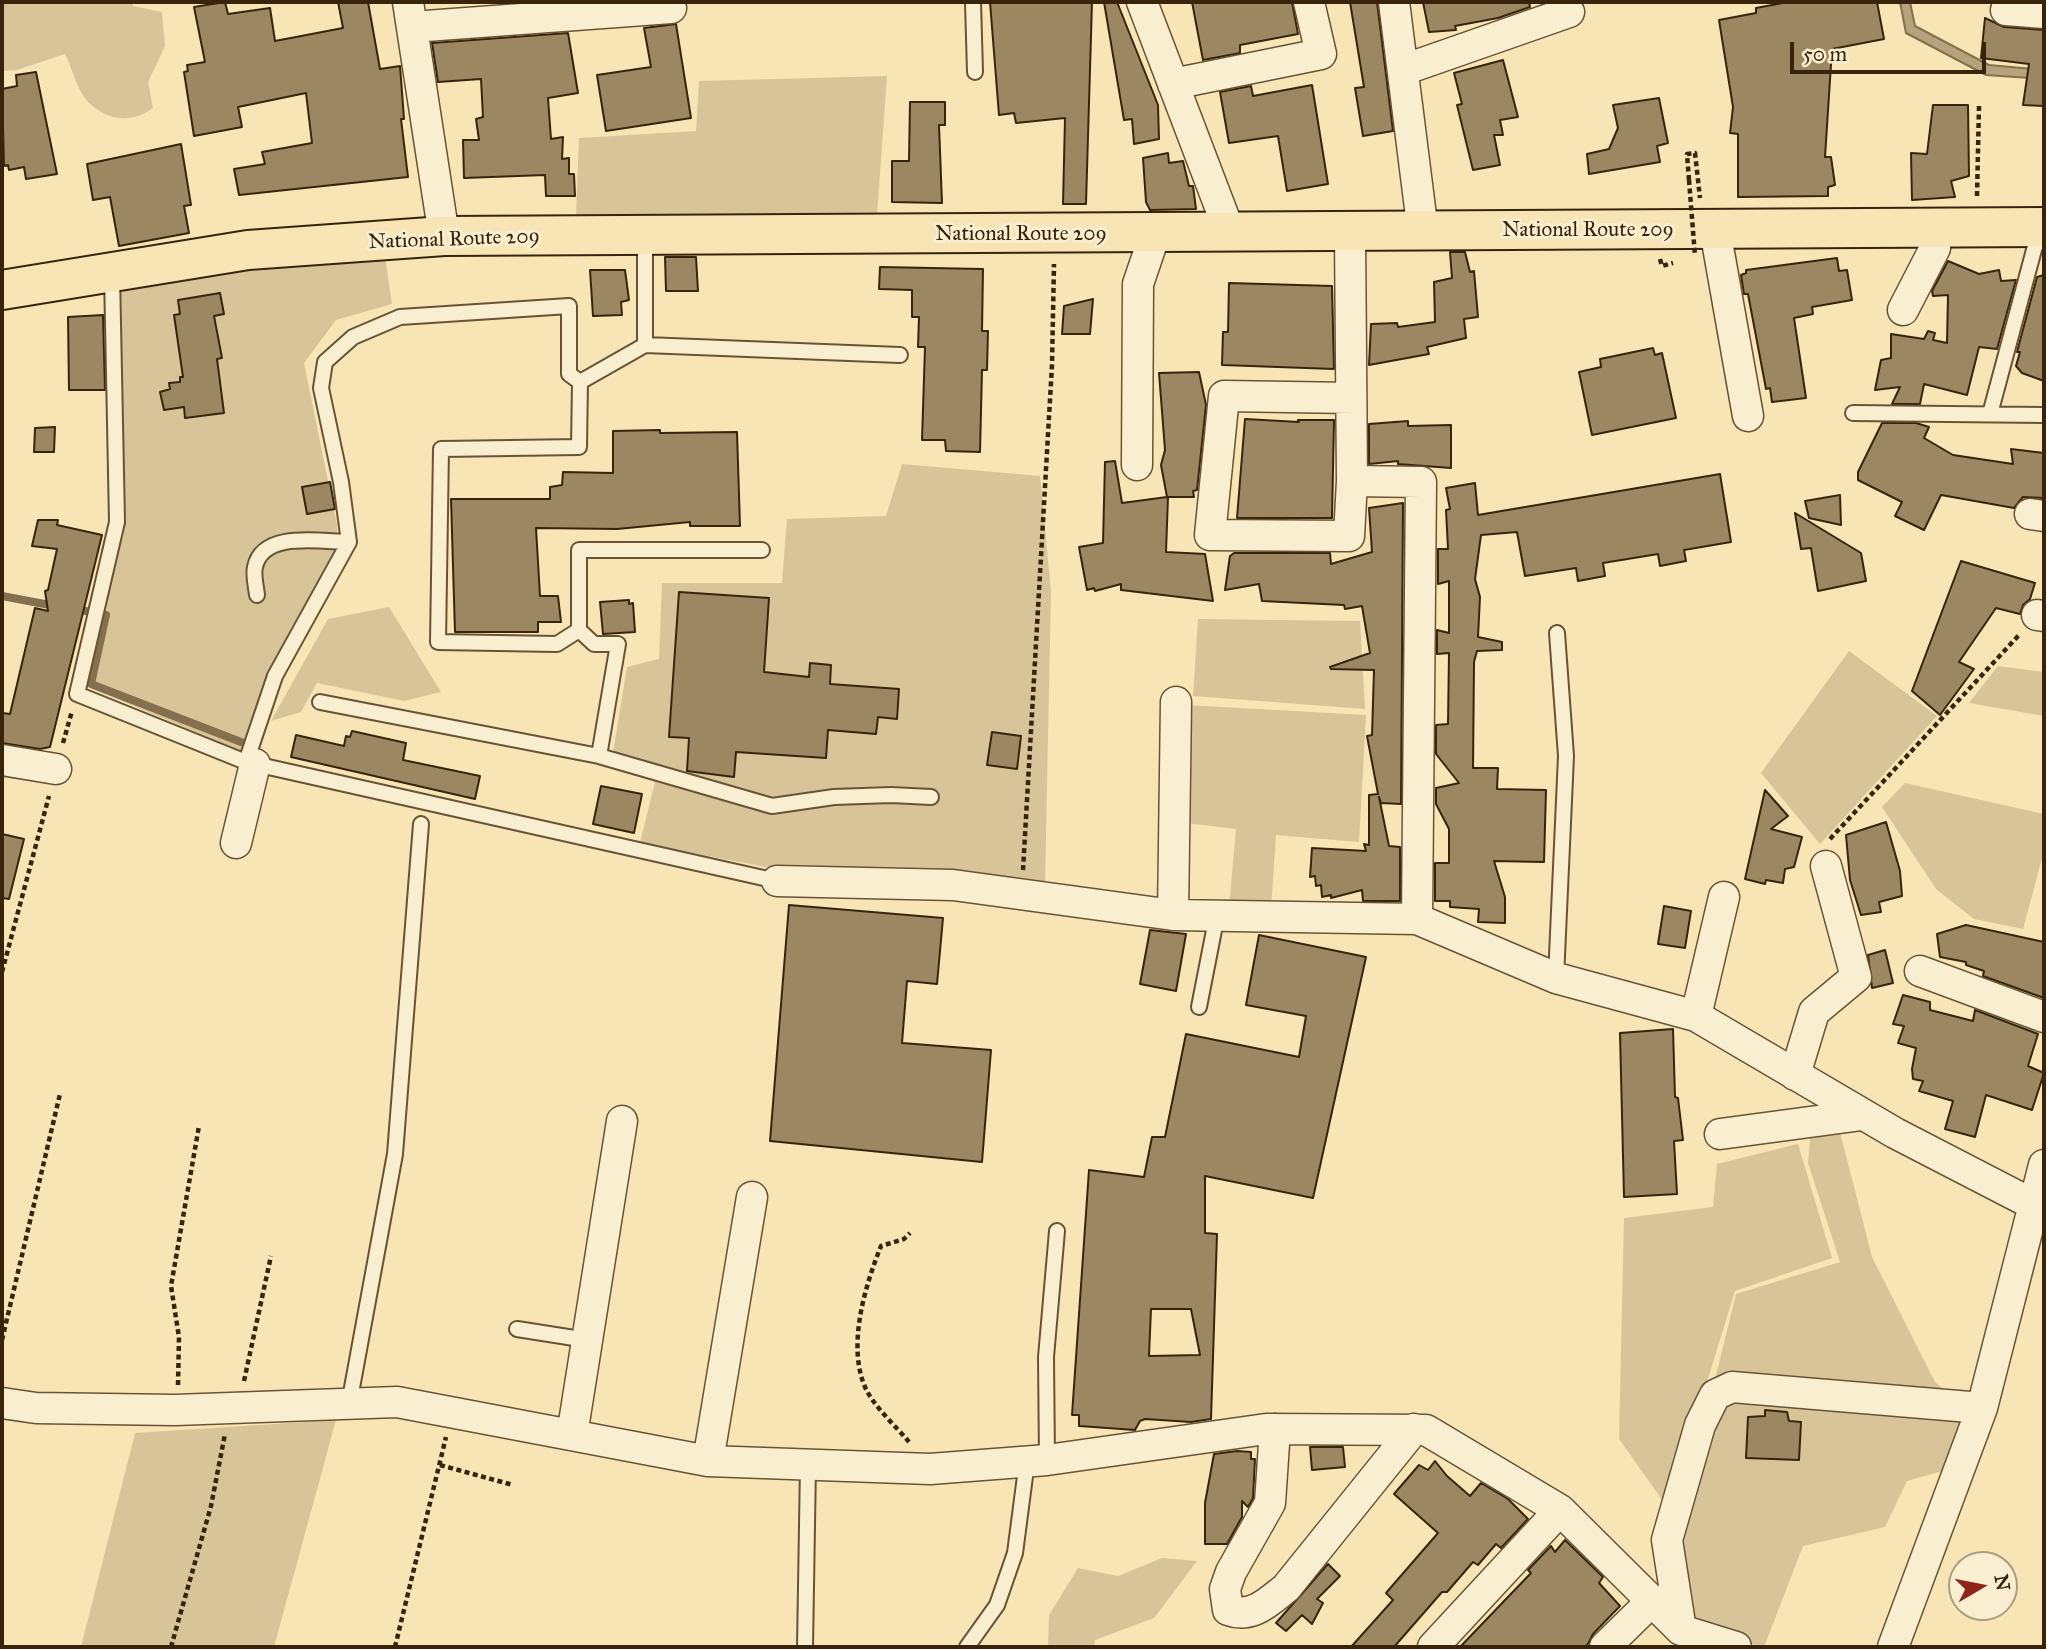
<!DOCTYPE html>
<html>
<head>
<meta charset="utf-8">
<style>
	body { margin:0 }
	#map { position:relative; width:2046px; height:1649px; overflow:hidden; background:#f7e5b6; font-family:"IM FELL Great Primer",serif }
	canvas { display:block }
	.frame { position:absolute; inset:0; border:4px solid #38240a; pointer-events:none }
	.north { position:absolute; left:1948px; top:1551px; width:70px; height:70px; box-sizing:border-box; background:#faeed0; border:2px solid #ac9d81; border-radius:50%; rotate:80deg; font-size:19px; font-weight:700; line-height:28px; text-align:center; color:#38240a }
	.north::after { content:''; display:block; margin:auto; width:24px; height:32px; background:#8f2418; clip-path:polygon(50% 0,100% 100%,50% 72%,0 100%) }
	.scale { position:absolute; left:1790px; top:42px; width:196px; height:32px; box-sizing:border-box; border:4px solid #38240a; border-top:0; padding-left:9px; font-size:21px; line-height:24px; white-space:nowrap; color:#38240a; -webkit-text-stroke:5px #faeed0; paint-order:stroke }
</style>
</head>
<body>
<div id="map">
<canvas width="2046" height="1649"></canvas>
<div class="frame"></div>
<div class="north">N</div>
<div class="scale">50 m</div>
</div>
<script>
const ctx = document.querySelector('canvas').getContext('2d');
ctx.lineJoin = 'round';
function paint(path, color) { ctx.fillStyle = color; ctx.fill(path, 'evenodd'); }
function stroke(path, color, width, dash) { ctx.strokeStyle = color; ctx.lineWidth = width; ctx.lineCap = dash ? 'butt' : 'round'; ctx.setLineDash(dash || []); ctx.stroke(path); }
function write(font, color, halo, rows, align = 'center') {
  ctx.font = font + ' "IM FELL Great Primer",serif'; ctx.lineWidth = 6; ctx.setLineDash([]); ctx.textBaseline = 'middle'; ctx.strokeStyle = halo; ctx.fillStyle = color; for (const [text, x, y, turn = 0] of rows) {
    ctx.save(); ctx.translate(x, y); ctx.rotate((+turn || 0) * Math.PI / 180); ctx.textAlign = isNaN(turn) ? turn : align; if (halo) ctx.strokeText(text, 0, 0); ctx.fillText(text, 0, 0); ctx.restore();
  }
}
paint(new Path2D(`
	M2,2H132L133,6L162,12L165,46L148,82L153,108C131,124 107,121 87,101C77,89 72,68 65,54L17,70L2,71Z
	M887,76L877,215L576,216L579,138L696,131L699,81Z
	M385,257L392,304L336,320L304,363L337,525L338,548L241,751L86,686L124,528L119,285L208,272Z
	M902,464L1040,476L1051,592L1045,884L776,869L640,843L655,782L613,753L627,667L659,659L662,583H782L787,519L886,516Z
	M389,607L441,692L404,701L317,683L301,712L271,721L328,619Z
	M1198,619L1360,621L1365,709L1193,696Z
	M1849,651L1937,716L1820,844L1761,773Z
	M1998,666L2044,672V716L1969,703Z
	M1186,705L1366,715L1359,842L1276,835L1271,909L1229,908L1236,829L1186,823Z
	M1905,783L2044,814V851L2023,929L1974,919L1936,889L1882,807Z
	M1835,1113L1872,1257L1935,1382L1965,1408L1953,1468L1907,1481L1885,1527L1803,1546L1764,1647H1761L1689,1621L1673,1550L1736,1294L1840,1262L1808,1163L1812,1120Z
	M1798,1144L1832,1258L1735,1291L1668,1508L1619,1439L1624,1218L1713,1207L1717,1164Z
	M336,1420L274,1647H81L135,1433Z
	M1162,1558L1197,1561L1154,1618L1095,1640L1094,1647H1048L1049,1615L1078,1568L1118,1576Z`), '#d7c499');
const water = new Path2D(`
	M1900,2H1910L1915,26L1989,65L2044,70V79L1986,75L1906,33Z`);
paint(water, '#b6a37c');
stroke(water, '#84704e', 2);
stroke(new Path2D(`
	M2,596L55,606
	M75,609L106,615L91,684L241,742`), '#84704e', 8);
const building = new Path2D(`
	M225,2L228,14L270,8L275,41L343,28L338,2H368L380,69L400,66L404,119H401L408,177L239,195L234,169L265,164L262,152L312,143L306,93L238,107L242,127L194,136L184,72L188,71L187,65L205,62L194,7Z
	M990,2H1092L1086,204H1063L1065,118L1016,123L1014,113L999,115Z
	M1104,2H1117L1158,105L1159,139L1134,144L1132,119L1124,120Z
	M1192,2H1292L1298,34L1240,45V53L1203,60Z
	M1350,2H1377L1393,131L1363,136L1355,88L1364,87Z
	M1423,2H1529L1530,7L1498,18L1455,26L1456,30L1429,32Z
	M1788,2H1877L1884,39L1832,49L1825,157H1831L1835,185L1828,187V196L1738,197V134L1730,133L1733,107L1719,20L1756,13V8Z
	M1985,18L2004,27L2044,30V106L2023,105L2029,64L1981,58Z
	M676,24L691,118L606,131L597,75L651,67L644,28Z
	M568,33L578,93L548,98L551,139L563,137L562,159L569,158V174H574L575,196H546L545,175L464,178L463,140H479L476,119L483,117L481,79L438,82L432,43Z
	M1503,60L1518,117L1500,120L1503,135H1494L1500,165L1473,170L1457,105L1462,104L1454,73Z
	M36,72L57,174L26,179L24,167L9,170L8,165L4,166L2,89L17,86L16,75Z
	M1312,85L1328,184L1287,191L1278,136L1229,143L1220,92L1251,86L1253,96Z
	M1659,98L1668,143L1657,146L1660,162L1589,174L1587,154L1609,149L1618,128L1613,105Z
	M910,102H945V125H939L942,203L892,202V161H909Z
	M1933,105H1968L1969,176L1951,181L1955,197L1912,200L1911,153L1927,154Z
	M181,144L191,205L184,206L189,233L119,246L110,197L93,200L87,164Z
	M1168,153L1169,163L1183,161L1189,186H1193L1196,209L1150,210L1146,202L1143,158Z
	M1450,252H1465L1470,272L1474,271L1478,317L1464,319L1466,338L1427,347L1429,354L1369,365L1371,324L1397,323L1398,327L1435,322L1434,282L1452,278Z
	M665,257H696L698,291H666Z
	M1837,258L1839,271L1847,270L1852,300L1812,307L1813,314L1794,318L1806,398L1772,402L1770,388L1766,389L1748,294H1744L1741,275L1746,273V270Z
	M1948,261L1979,274L1999,270L2001,281L2016,280L1997,349L1979,347L1967,395L1924,384L1920,404H1892L1900,387L1875,390L1881,360L1891,358V334L1924,339L1928,331L1935,333L1933,340L1947,343L1948,295L1933,296L1932,291Z
	M880,267L983,269L982,331H988L987,370H982L980,452L946,451L945,440H922L925,347H918L919,317H912V290L879,289Z
	M590,270H625L629,300L621,302L622,315L593,316Z
	M2044,275V381L2022,373L2016,366L2020,352H2017L2037,277Z
	M1229,283L1332,286L1334,369L1222,365L1223,332H1228Z
	M220,293L224,314L214,316L222,358L217,359L224,413L185,418L184,407L164,410L160,392L170,389L169,383L180,382V377H183L174,315L180,314L178,300Z
	M1093,299L1090,334H1062L1064,306Z
	M103,315L105,390H69L68,317Z
	M1653,348L1655,355L1662,353L1676,418L1592,435L1579,372L1601,367L1600,359Z
	M1199,372L1206,405L1197,490L1193,491L1194,497H1168L1166,552L1205,554L1213,601L1121,590V584L1095,591L1094,588L1087,590L1079,547L1103,543L1105,462L1115,461L1122,503L1167,497L1161,465L1165,450L1159,373Z
	M1245,419L1299,422L1298,420H1334L1332,518H1237Z
	M1408,421V426L1451,425V468L1398,464V461L1369,464V424Z
	M1882,423H1916L1929,427L1924,438L1953,455L2013,464L2011,449L2044,453V498L2023,497L2014,508L1941,495L1924,530L1895,516L1902,502L1858,480V472Z
	M55,427L54,452H34L35,428Z
	M660,430V433L737,432L740,526H690V522L617,529L536,528L540,596H558L561,622H538V632H455L451,499H550V487L562,485L563,472L613,473V431Z
	M1720,474L1731,542L1684,550L1686,561L1660,566L1658,554L1603,563L1605,576L1578,581L1576,568L1525,576L1517,532L1481,535L1475,579L1480,597L1478,637L1502,642V650L1477,651L1474,662L1473,768H1498L1497,789L1546,790L1544,862L1494,861L1505,897V923L1478,922L1479,909L1450,907V901H1435V863H1449V829L1436,804V788L1459,783L1436,754V725L1448,724L1449,653L1437,654V630L1449,633V581L1438,584V549H1448L1446,510L1450,509L1446,488L1475,483L1478,515Z
	M330,482L335,509L307,514L302,487Z
	M1840,495L1841,525L1809,518L1805,501Z
	M1403,503L1401,804L1381,803L1379,797L1389,846L1400,847V901H1363L1362,890L1331,898V895L1322,897L1321,885L1316,886L1315,876L1310,877L1312,848L1366,851L1364,844L1369,845V795L1378,794L1367,736L1372,735L1374,670L1331,669L1330,667L1370,653L1362,606L1345,609L1344,605L1262,601L1259,584L1225,590L1230,556L1234,553H1330L1331,564L1372,552L1369,508Z
	M1795,513L1861,553L1866,581L1818,591L1811,548L1801,549Z
	M38,520H58L57,525L102,535L50,747L40,749L2,743V713L10,714L35,608L48,611L45,591L48,590L57,549L32,546Z
	M1961,561L2035,583L2030,599L2023,605L2020,614L1996,608L1959,662L1974,669L1940,715L1912,691Z
	M679,592L769,598L764,672L809,677L810,663L831,665L830,684L899,689L897,719L878,717L876,734L828,730L826,758L736,752L734,777L687,771L689,738L669,737Z
	M629,600V604L633,603L635,632L603,634L600,602Z
	M352,731L406,743L403,760L480,776L475,799L291,757L296,735L344,746L346,736L350,737Z
	M992,732L1021,736L1017,769L987,765Z
	M601,786L642,794L634,833L593,824Z
	M1765,790L1788,816L1771,829L1802,837L1794,867L1785,869L1783,883L1766,880L1765,884L1745,879Z
	M1886,822L1900,871L1902,896L1879,902L1881,912L1861,915L1850,880L1846,835Z
	M2,834L24,839L9,899L2,898Z
	M789,905L943,918L937,984L907,981L902,1043L991,1050L982,1162L770,1141Z
	M1664,906L1691,911L1685,948L1658,944Z
	M1966,925L2044,942V998L1983,976L1984,971L1966,965V962L1940,957L1937,934Z
	M1150,930L1186,934L1176,991L1140,984Z
	M1259,935L1366,957L1313,1198L1205,1176V1233L1217,1234L1211,1419L1191,1422L1145,1419L1140,1421L1135,1430L1079,1426V1415H1072L1089,1170L1144,1177L1152,1137H1165L1186,1034L1299,1057L1306,1016L1246,1005ZM1151,1309H1191L1200,1355L1149,1356Z
	M1885,950L1893,983L1872,988L1868,955Z
	M1903,995L1930,1002V1010L1973,1021L1975,1010L2038,1034L2028,1066L2044,1073L2032,1110L1986,1095L1975,1137L1945,1129L1953,1101L1919,1091L1923,1081L1913,1079L1912,1069L1916,1048L1898,1043L1904,1026L1893,1024Z
	M1673,1029L1675,1097L1678,1098L1683,1140L1674,1141L1677,1194L1624,1197L1620,1033Z
	M1765,1410L1787,1412L1789,1421L1801,1422L1799,1460L1746,1458L1748,1417L1765,1416Z
	M1310,1447H1343L1345,1467L1312,1470Z
	M1237,1451L1251,1452V1459H1255L1253,1498L1248,1507L1242,1501V1517L1227,1544H1205V1503L1214,1454Z
	M1435,1461L1447,1476L1470,1496L1481,1483L1508,1499L1528,1519L1501,1548L1496,1544L1478,1565L1473,1562L1447,1592H1442L1394,1647H1351L1393,1600L1386,1593L1438,1533L1394,1494L1419,1465L1428,1470Z
	M1565,1540L1603,1577L1599,1583L1620,1606L1593,1634L1588,1644L1585,1647H1460L1531,1573L1528,1570L1551,1546L1555,1552Z
	M1328,1564L1340,1576L1317,1599L1323,1603L1312,1624L1302,1615L1286,1631L1276,1623Z`);
paint(building, '#9b8863');
stroke(building, '#38240a', 2);
const lane = new Path2D(`
	M973,2L975,72
	M645,237V345L900,355
	M112,274L117,522L77,694L246,762L777,881
	M645,345L580,382L579,447L441,449L438,642L557,644L579,630V550H762
	M1853,413L2044,415
	M1990,414L2035,246L2044,238
	M257,595C256,586 253,575 255,567C263,530 322,542 349,542
	M320,702L599,756L618,644H594L579,630
	M599,756L772,806L834,797L891,795L931,797
	M246,762L275,676L349,542L341,482L321,388L325,362L353,337L400,317L569,306V374L580,382
	M1556,978L1566,756L1557,633
	M1199,1007L1217,915
	M517,1329L587,1340
	M349,1404L395,1154L421,824
	M1047,1460L1046,1357L1057,1231
	M805,1647L808,1465
	M967,1647L997,1605L1015,1553L1027,1461`);
const street = new Path2D(`
	M408,2L444,236
	M1142,2L1230,233
	M1394,2L1423,232
	M2006,10L2044,13
	M412,27L671,8
	M1403,70L1569,12
	M1173,84L1321,54L1309,2
	M1715,230L1748,416
	M1350,233L1352,481L1421,482L1417,919
	M1903,310L1935,248
	M1351,398L1224,396L1210,535L1349,536L1352,481
	M1137,465L1138,284L1155,234
	M2030,514L2044,516
	M2037,615L2044,616
	M2,760L56,769
	M236,843L255,764
	M777,881L953,885L1173,915L1417,919L1556,978L1696,1016L1895,1133L2044,1210
	M1173,915L1176,702
	M1920,971L2044,1017
	M1696,1016L1724,897
	M1795,1075L1814,1012L1856,977L1826,866
	M1720,1134L1862,1115
	M2,1403L36,1408L175,1410L397,1402L708,1461L930,1469L1047,1460L1266,1429L1426,1430L1560,1510L1681,1630L1736,1647
	M1275,1429L1270,1503L1231,1572L1225,1589L1228,1610C1252,1619 1268,1602 1286,1588L1414,1429
	M572,1435L622,1121
	M708,1461L752,1197
	M1681,1630L1667,1540L1700,1425L1715,1395L1732,1387L1982,1408
	M1433,1647L1560,1510
	M1605,1647L1653,1600
	M1893,1647L1982,1408L2044,1165`);
const highway = new Path2D(`
	M2,290L248,250L444,236L2044,227`);
stroke(lane, '#685435', 18);
stroke(street, '#685435', 33);
stroke(highway, '#38240a', 42);
stroke(new Path2D(`
	M1689,180L1687,154L1695,153L1700,198
	M1977,196L1979,106
	M1660,259L1662,266L1673,263
	M63,743L72,711
	M1830,839L2019,635
	M1023,870L1052,365L1054,264
	M2,972L49,796
	M2,1340L60,1094
	M244,1381L271,1256
	M178,1385L179,1337L171,1286L199,1126
	M909,1442C895,1425 874,1407 865,1387C847,1345 865,1286 881,1246L904,1239L910,1233
	M440,1465L513,1485
	M171,1647L211,1506L225,1434
	M395,1647L446,1437`), '#38240a', 4.5, [5, 3.5]);
stroke(lane, '#faeed0', 14);
stroke(street, '#faeed0', 30);
stroke(highway, '#f7e5b6', 38);
stroke(new Path2D(`
	M1689,180L1695,256`), '#38240a', 4.5, [5, 3.5]);
write('21px', '#38240a', '#faeed0', [
	["National Route 209",1588,231],
	["National Route 209",1021,235],
	["National Route 209",454,240,-2]
]);
</script>
</body>
</html>
